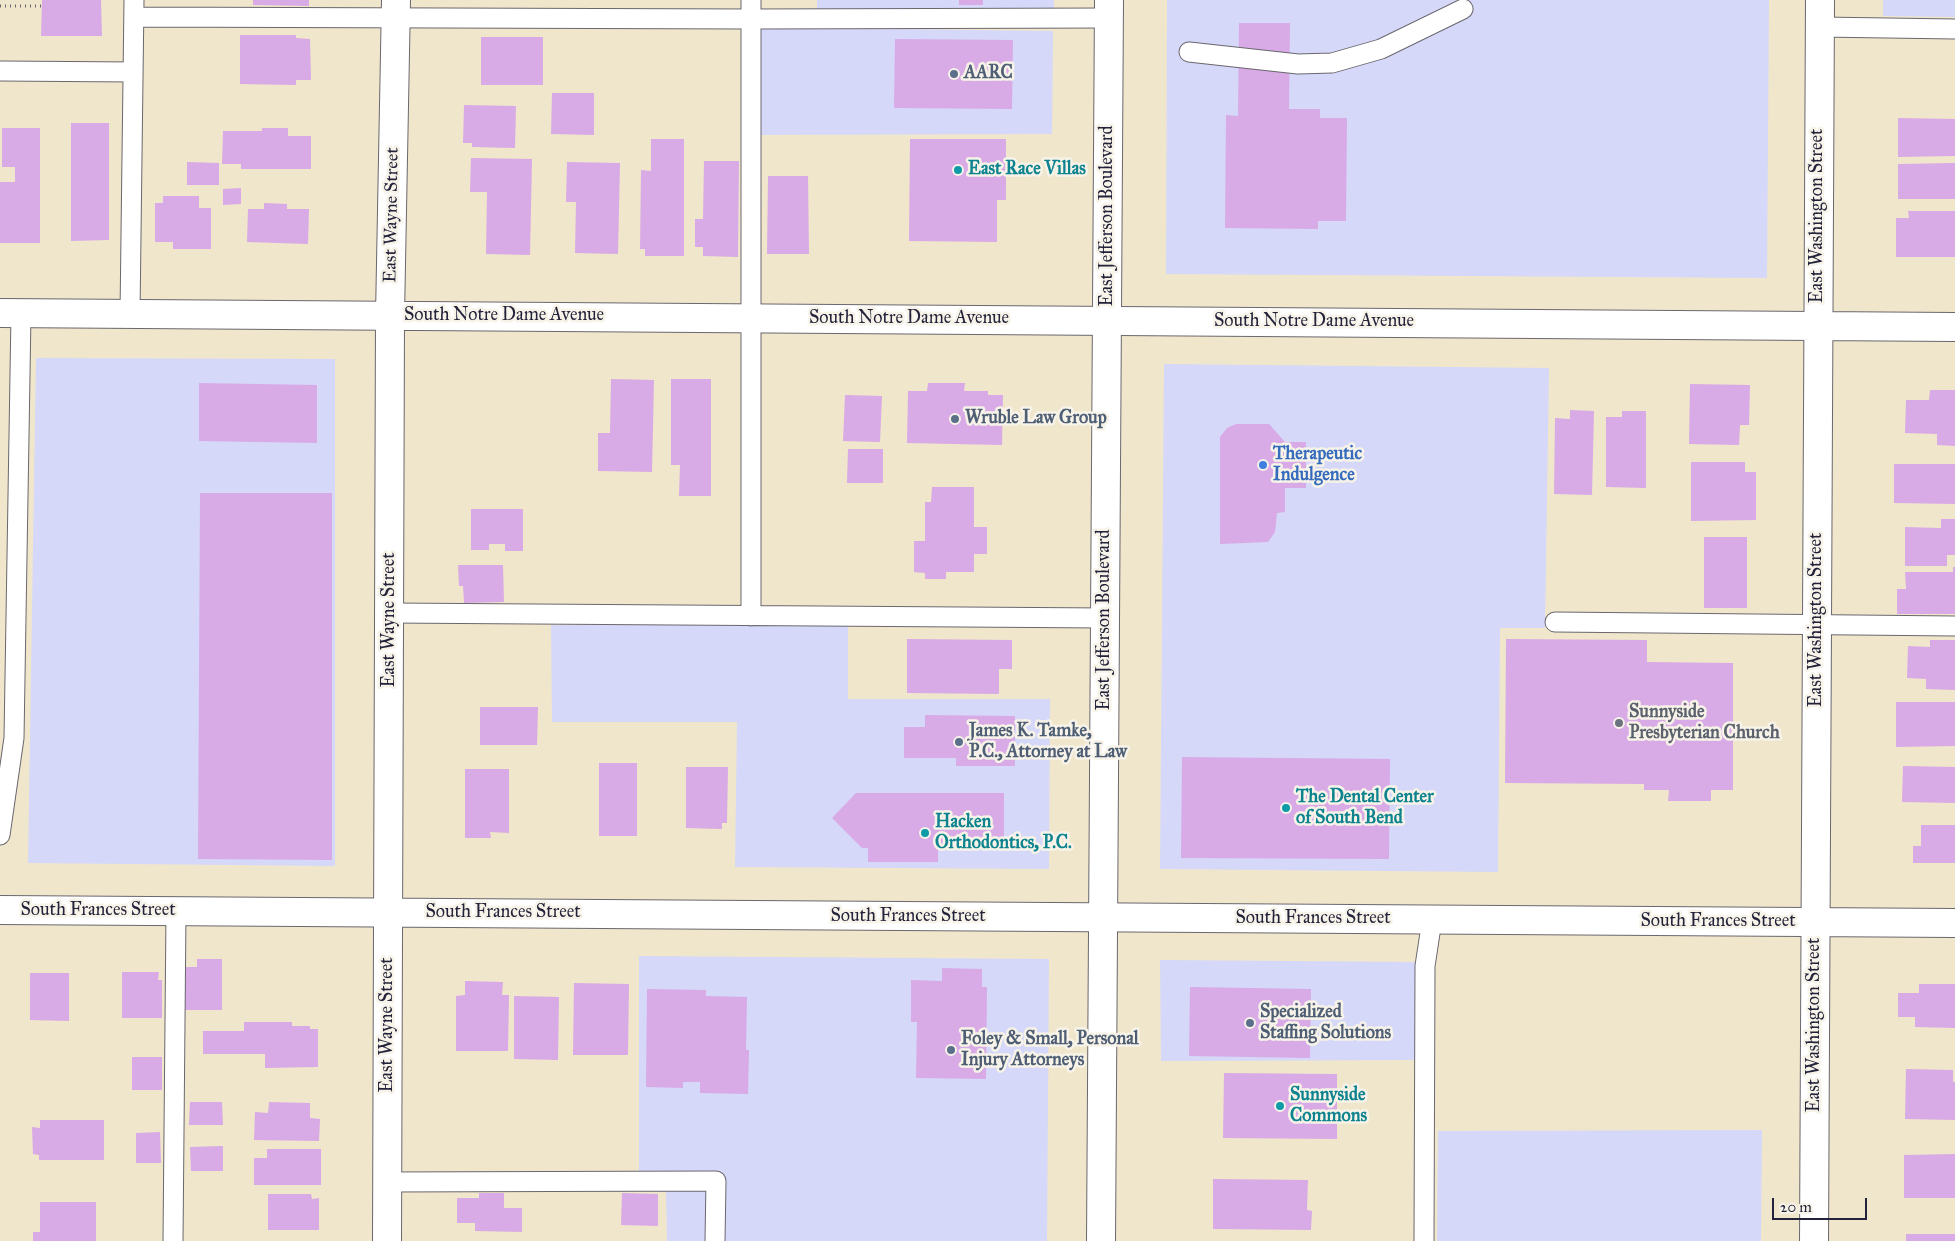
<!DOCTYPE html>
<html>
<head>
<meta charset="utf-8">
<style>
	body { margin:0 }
	#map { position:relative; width:1955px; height:1241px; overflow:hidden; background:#f0e6cc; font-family:"IM FELL Great Primer",serif }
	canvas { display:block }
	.scale { position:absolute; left:1772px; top:1198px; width:95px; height:22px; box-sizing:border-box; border:2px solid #22223b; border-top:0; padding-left:6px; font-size:15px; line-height:18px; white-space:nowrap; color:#22223b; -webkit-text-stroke:4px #f7f3e8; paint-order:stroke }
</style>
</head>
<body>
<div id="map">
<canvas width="1955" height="1241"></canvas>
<div class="scale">20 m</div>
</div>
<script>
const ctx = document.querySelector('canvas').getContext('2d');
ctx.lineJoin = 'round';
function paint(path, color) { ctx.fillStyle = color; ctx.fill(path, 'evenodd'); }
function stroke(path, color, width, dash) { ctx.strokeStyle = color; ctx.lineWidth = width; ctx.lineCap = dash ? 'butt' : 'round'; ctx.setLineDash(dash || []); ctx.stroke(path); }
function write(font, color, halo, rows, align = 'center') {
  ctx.font = font + ' "IM FELL Great Primer",serif'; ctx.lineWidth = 5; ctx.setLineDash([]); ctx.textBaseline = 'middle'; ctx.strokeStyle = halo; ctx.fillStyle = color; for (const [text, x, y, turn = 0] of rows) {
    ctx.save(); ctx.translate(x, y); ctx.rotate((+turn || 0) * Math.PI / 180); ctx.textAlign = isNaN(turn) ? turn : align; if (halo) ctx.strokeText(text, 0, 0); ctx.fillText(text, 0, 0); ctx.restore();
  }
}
paint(new Path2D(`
	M817,0H1054V10H817Z
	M1167,0H1769L1767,278L1166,274Z
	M1883,0H1955V17L1883,16Z
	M743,27L1053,31L1052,134L743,135Z
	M36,358L335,359V866L28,863Z
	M1164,364L1549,368L1545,628H1500L1498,872L1160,869Z
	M551,625H848V699H1050L1049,869L735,867L737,722H552Z
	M639,956L1049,959L1047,1241H667L666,1192L639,1191Z
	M1160,960L1418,962L1417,1060L1161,1061Z
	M1762,1130L1761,1241H1437L1438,1131Z`), '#d5d8f9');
paint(new Path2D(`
	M42,0H101L102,36H41Z
	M253,0H309V6L253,5Z
	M959,0H983V5H959Z
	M1239,23H1290L1289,109H1320V118H1347L1346,221H1318V229L1225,228L1226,115L1238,116Z
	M240,35H296V38L310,39L311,80H296V85L240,84Z
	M481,37H543V85H481Z
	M895,39L1013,40L1012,109L894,108Z
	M552,93H594V135L551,134Z
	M464,105L516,106L515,148L472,147V143H463Z
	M1898,118L1955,119V156L1898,157Z
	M71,123H109V240L71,241Z
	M2,128H40V243H0V182H15V167H2Z
	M262,128H288V136H311V169H241V164H222L223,131H262Z
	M651,139H684V256H645V249H640L641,170L651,171Z
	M910,139H1006V200H997V242L909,241Z
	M471,158L532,159L530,255L486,254L487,192H470Z
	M704,161H739L738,257L703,256V247H695V219H703Z
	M187,162L219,163V185H187Z
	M567,162L620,163L618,254L575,253L576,202H566Z
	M1955,163V199H1898V164Z
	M768,176H808L809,254H767Z
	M241,188V204L223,205V189Z
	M163,196H199V208H211V249H173V242H155V203H163Z
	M264,203L287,204V209H309L308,244L247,242L248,209H264Z
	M1908,211H1955V257H1896V218H1909Z
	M611,379L654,380L652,472L598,471V433H610Z
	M671,379H711V496H679L680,465H671Z
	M199,383L317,385V443L199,441Z
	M928,383H965L964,391H988V395H1003L1002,445L907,443L908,391H927Z
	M1690,384L1750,385L1749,425H1740L1739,445L1689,444Z
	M1930,390H1955V446L1937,445V434L1905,433L1906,400H1929Z
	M845,395L882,396L880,442L843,441Z
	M1570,410L1594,411L1592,495L1554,494L1555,418L1570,419Z
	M1622,411H1646V488L1606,487V417H1622Z
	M1236,424H1269L1285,442H1306V488H1285V512L1277,513L1275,532L1268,542L1220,544V437L1227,428Z
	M848,449H883V483H847Z
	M1691,462H1745V472H1756V520L1691,521Z
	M1894,464H1955V504L1894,503Z
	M932,487H974V527H987V554H974V572H946V579H925V573L914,572V541H925V502H931Z
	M200,493H332V860L198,859Z
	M471,509H523V551H505V544H489V550H471Z
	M1941,519H1955V555H1947V566H1905V527L1941,528Z
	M1704,537H1747V608H1704Z
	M458,565H503L504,602L464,603L463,586H459Z
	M1953,567H1955V614H1897V589H1906L1905,572H1953Z
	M907,639L1012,640V669H999V694L907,693Z
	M1506,639L1647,640V662L1733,663V790H1711V801H1668L1669,790H1644V784L1505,783Z
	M1930,640H1955V690L1926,689V679L1907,678L1908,646L1930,647Z
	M1896,702H1955V746L1896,747Z
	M480,707H538L537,745H480Z
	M925,715L1015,716V766H956V758H904V727H925Z
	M1182,757L1390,759L1389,859L1181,858Z
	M599,763H637V836H599Z
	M1903,766L1955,767V803L1902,802Z
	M686,767H728L727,823H722V829L686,828Z
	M465,769H509V833L490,832L491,838H465Z
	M856,793H1004V849L938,848V862H868V848H862L832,818Z
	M1921,825H1955V863H1913V846H1921Z
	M197,959H222V1010H184V967H197Z
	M942,968L982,969V987H987L986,1079L916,1078L917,1022H911V980L942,981Z
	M122,972H159L158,980H162V1018H122Z
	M30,973H69V1021L30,1020Z
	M465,981L503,982L502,995H509L508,1051H456V996L465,995Z
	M574,983L629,984L628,1055H573Z
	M1919,984H1955V1028L1915,1027V1017H1898V993H1919Z
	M1190,987L1311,989L1310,1058L1189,1056Z
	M647,989L706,990V996L747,997L746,1050H749L748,1094L700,1093V1082H683V1088L646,1087Z
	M514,996L559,997L558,1060L514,1059Z
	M244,1022H292V1026H310V1029H318V1067L265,1068V1054H203V1031H244Z
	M132,1057H162V1090H132Z
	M1906,1069L1953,1070V1082H1955V1120L1905,1119Z
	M1224,1073L1337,1074V1139L1223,1138Z
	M190,1102H222L223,1125H189Z
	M269,1102L310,1103V1118L320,1119L319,1141L254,1140L255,1112L268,1113Z
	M40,1120H104V1160H39V1155L33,1154L32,1127L40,1128Z
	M160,1132L161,1163H136V1133Z
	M223,1146V1171H191L190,1147Z
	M267,1149H321V1185H254V1158H267Z
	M1955,1154V1198H1904V1155Z
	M1213,1179L1308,1180L1307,1210L1312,1211L1311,1230L1213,1229Z
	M479,1193H504V1208H522V1232L475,1231V1223H457V1198H479Z
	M622,1193L658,1194V1226L621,1225Z
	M268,1194H311L312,1199L319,1198V1230H268Z
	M40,1202H96V1241H33V1232H40Z
	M1906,1234H1955V1241H1906Z`), '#d8aae6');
const service = new Path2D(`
	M751,0V616
	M134,17L751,19L1109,18
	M1820,27L1955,29
	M1189,52L1298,64L1332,63L1381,49L1463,9
	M0,71L133,72
	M130,314L134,0
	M390,613L1105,618
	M1555,622L1955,626
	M0,835L14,738L21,314
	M387,1182L716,1181L715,1241
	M173,1241L176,912
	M1424,1241L1425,966L1432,920`);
const minor = new Path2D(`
	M0,313L1955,327
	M0,910L1955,923
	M387,1241L390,316L396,0
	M1814,1241L1820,0`);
const tertiary = new Path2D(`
	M1101,1241L1109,0`);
stroke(service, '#6a676e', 21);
stroke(minor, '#6a676e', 30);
stroke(tertiary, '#6a676e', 30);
stroke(new Path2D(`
	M0,6H41`), '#6a676e', 3, [1, 4]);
stroke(service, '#fff', 19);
stroke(minor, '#fff', 28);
stroke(tertiary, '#fff', 28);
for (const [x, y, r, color] of [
	[954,74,5,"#5c6f8a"],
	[958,170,5,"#0f9aa8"],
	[955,419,5,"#5c6f8a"],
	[1263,465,5,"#3f7fe0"],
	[1619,723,5,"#6b7280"],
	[959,742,5,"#5c6f8a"],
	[1286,808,5,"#0f9aa8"],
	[925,833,5,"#0f9aa8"],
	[1250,1023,5,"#5c6f8a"],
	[951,1050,5,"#5c6f8a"],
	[1280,1106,5,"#0f9aa8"]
]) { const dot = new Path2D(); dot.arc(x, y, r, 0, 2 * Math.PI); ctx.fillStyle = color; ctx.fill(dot); stroke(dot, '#f7f3e8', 2); }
write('bold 18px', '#4e5e75', '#f7f3e8', [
	["AARC",964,74],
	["Wruble Law Group",965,419],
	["James K. Tamke,",969,732],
	["P.C., Attorney at Law",969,753],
	["Specialized",1260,1013],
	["Staffing Solutions",1260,1034],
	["Foley & Small, Personal",961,1040],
	["Injury Attorneys",961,1061]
], 'left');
write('bold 18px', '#0d838f', '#f7f3e8', [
	["East Race Villas",968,170],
	["The Dental Center",1296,798],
	["of South Bend",1296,819],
	["Hacken",935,823],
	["Orthodontics, P.C.",935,844],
	["Sunnyside",1290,1096],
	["Commons",1290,1117]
], 'left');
write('18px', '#22223b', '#f7f3e8', [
	["East Wayne Street",392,215,-89],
	["East Jefferson Boulevard",1108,216,-90],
	["East Washington Street",1818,216,-90],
	["South Notre Dame Avenue",504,316],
	["South Notre Dame Avenue",909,319],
	["South Notre Dame Avenue",1314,322],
	["East Wayne Street",390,620,-90],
	["East Jefferson Boulevard",1105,620,-90],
	["East Washington Street",1817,620,-90],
	["South Frances Street",98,911],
	["South Frances Street",503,913],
	["South Frances Street",908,917],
	["South Frances Street",1313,919],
	["South Frances Street",1718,922],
	["East Wayne Street",388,1025,-90],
	["East Washington Street",1815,1025,-90]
]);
write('bold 18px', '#366cbe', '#f7f3e8', [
	["Therapeutic",1273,455],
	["Indulgence",1273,476]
], 'left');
write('bold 18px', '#5b616d', '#f7f3e8', [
	["Sunnyside",1629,713],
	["Presbyterian Church",1629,734]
], 'left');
</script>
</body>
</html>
